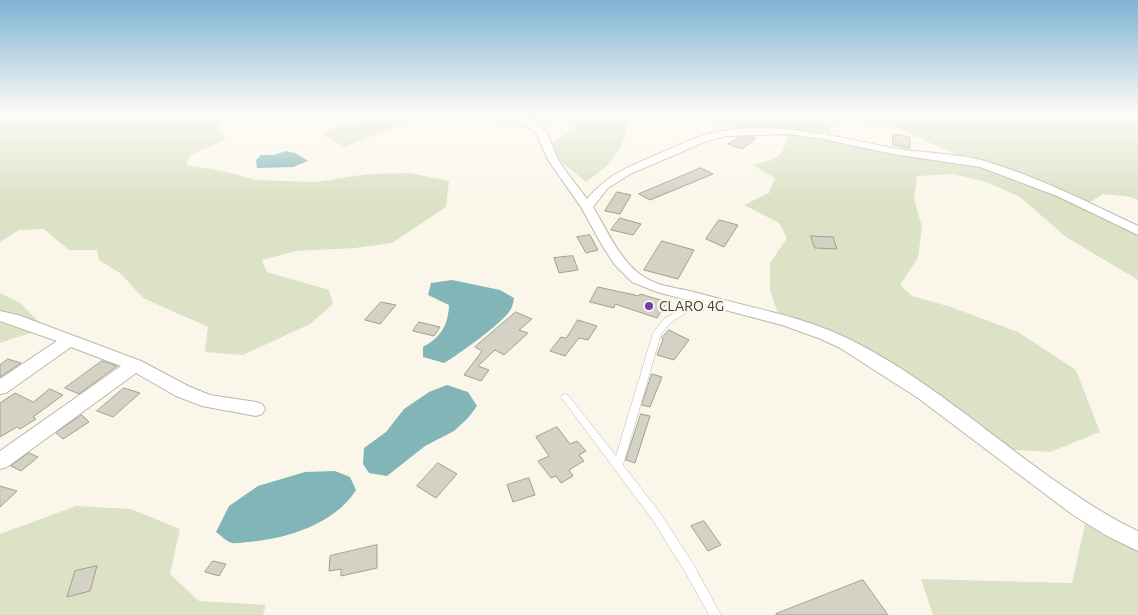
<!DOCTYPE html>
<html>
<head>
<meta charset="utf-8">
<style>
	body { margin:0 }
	canvas { display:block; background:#faf7ea }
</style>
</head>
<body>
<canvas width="1138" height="615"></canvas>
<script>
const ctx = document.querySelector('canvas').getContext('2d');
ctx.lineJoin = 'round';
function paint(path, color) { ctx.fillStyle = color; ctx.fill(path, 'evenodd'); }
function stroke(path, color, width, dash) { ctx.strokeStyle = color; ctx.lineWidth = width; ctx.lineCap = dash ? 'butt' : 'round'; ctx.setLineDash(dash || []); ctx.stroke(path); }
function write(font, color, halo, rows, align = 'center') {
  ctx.font = font + ' Ubuntu,sans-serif'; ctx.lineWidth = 5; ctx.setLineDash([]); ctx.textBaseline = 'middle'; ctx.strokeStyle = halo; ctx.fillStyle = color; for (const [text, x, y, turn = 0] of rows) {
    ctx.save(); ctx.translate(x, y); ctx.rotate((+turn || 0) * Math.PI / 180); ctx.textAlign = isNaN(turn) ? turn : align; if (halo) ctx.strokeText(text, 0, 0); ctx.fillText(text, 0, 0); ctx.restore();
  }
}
paint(new Path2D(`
	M0,114H48L56,119H89L101,114H226L218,127L226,140L190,155L186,165L223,171L256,180L317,182L368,174L409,173L449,181L446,207L392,243L355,248L296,251L262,260L267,272L329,290L333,304L310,324L243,355L205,352L208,327L143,298L120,273L99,260L97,250H69L44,229L19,230L0,242Z
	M373,114H393L409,122L344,147L321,133Z
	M494,114H663L628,123C622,153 611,165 586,182L560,161L552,144L558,138L576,129L574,120L556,119L543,125Z
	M673,114H1138V200L1131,197L1103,194L1083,206L1138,235V280L1066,237L1020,197L989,183L953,174L917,176L914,199L922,227L918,258L900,285L912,296L951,307L1018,332L1076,370L1100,432L1050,452L998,449L891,365L778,314L770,290V263L787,238L779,223L744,205L769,193L775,178L753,165C775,159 784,159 788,132L746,133L730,125ZM846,119L894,127L981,165L832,139L830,128Z
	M0,293L20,303L45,328L0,343Z
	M76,506L131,509L180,529L170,574L199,601L266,605L263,615H0V534Z
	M1088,511L1138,536V615H933L921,579L1072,583Z`), '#dbe2c6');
paint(new Path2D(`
	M286,151L295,153L308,161L293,167L257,168L256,160L261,155H274Z
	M452,280L500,290L514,298C513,302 513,306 511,309C504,322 458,355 444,363L423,357V347C441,337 448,326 449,305L428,295L431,283Z
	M447,385L468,392L477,406L468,418L454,431L425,446L387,476L369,473L363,464L364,448L386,432L404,409L429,392Z
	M335,471L350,477L356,490C335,524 286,539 248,542C243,542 237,544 232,543C227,542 220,535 216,532L229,506L258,486L305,472Z`), '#82b5b7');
const building = new Path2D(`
	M893,134L910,137V148L893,145Z
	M752,137L756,138L742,149L728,144L738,138Z
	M701,168L713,174L650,200L639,194Z
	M617,192L631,195L620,214L605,211Z
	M620,218L641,224L633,235L611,230Z
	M719,220L738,225L724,247L706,239Z
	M590,235L598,250L586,253L577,237Z
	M811,236L833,237L837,249L815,248Z
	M662,241L694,250L678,279L644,270Z
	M573,256L578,270L559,273L554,258Z
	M598,287L639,296L640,294L667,302L657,318L615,304L614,308L590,302Z
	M381,302L396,305L380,324L365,320Z
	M516,312L532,319L519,330L528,333L504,355L495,350L478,366L489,370L481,381L464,375L482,351L475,347Z
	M578,320L597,326L588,340L579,338L565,356L550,351L561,337L566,338Z
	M419,322L440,327L434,336L413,331Z
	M669,330L689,340L674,360L657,355L663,340L662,338Z
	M8,359L21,363L0,377V365Z
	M102,361L117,366L79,394L65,388Z
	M652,374L662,377L650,407L642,405Z
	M124,388L140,393L113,417L97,411Z
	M50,389L63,395L33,417L36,419L20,429L17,427L0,437V403L15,393L33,402Z
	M641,414L650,416L635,463L626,460Z
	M82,415L89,422L63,439L56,433Z
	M557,427L570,444L577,441L586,451L579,455L584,461L569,470L573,476L561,483L556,476L551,478L538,461L549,456L536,437Z
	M29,453L38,457L21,471L11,466Z
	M438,463L457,474L436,498L417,486Z
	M529,478L535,495L513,502L507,485Z
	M0,486L17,491L0,507Z
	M704,521L721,545L708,551L691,526Z
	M377,545V568L341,576V569L329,571L330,556Z
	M213,561L226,564L219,576L205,572Z
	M97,566L90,591L67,597L75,571Z
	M863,580L888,615H776V614Z`);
paint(building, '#d4d2c5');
stroke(building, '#a19f93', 1);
const lane = new Path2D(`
	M699,298H705L706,300L670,323L661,334L623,465L660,513L692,562L721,615H709L684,570L652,519L561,397L562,395L565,394L568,395L616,456L653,333L664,319Z`);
const street = new Path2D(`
	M472,114C496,114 530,110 546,132C552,141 554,152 559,161C567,174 578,186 587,199C608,174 628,167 656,155C679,145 703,133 727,130C784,123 837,137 892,148C922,153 955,153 985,161C1038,177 1088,202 1138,226V235L1057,196L980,167L893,154L818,138L787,134L727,136L707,141L630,174L608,188L593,207C607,230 619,259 641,275C656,286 677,288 694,292C746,307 800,315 849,339C922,375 985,431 1051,478C1079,497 1107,517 1138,531V551L1107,536L1073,515L918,398L840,348L821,339L782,325L657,292L632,282L615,265L603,247L581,207L548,160L536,133L527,126L515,122L477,117Z
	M0,311L18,315L141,361L188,386L210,395L256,402L262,404L265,409L262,414L256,416L202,406L176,396L136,373L7,467L0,469V451L121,366L71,347L6,393L0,394V379L57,341L0,321Z`);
stroke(lane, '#bbb8ab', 1);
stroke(street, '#bbb8ab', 2);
paint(lane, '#fff');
paint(street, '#fff');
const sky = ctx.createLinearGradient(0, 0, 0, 200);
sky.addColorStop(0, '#7fb4d4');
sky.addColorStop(0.57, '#fdfbf6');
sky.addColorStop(1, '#fdfbf600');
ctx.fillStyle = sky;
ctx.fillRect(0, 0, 1138, 200);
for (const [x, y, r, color] of [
	[649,306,5,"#723bb1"]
]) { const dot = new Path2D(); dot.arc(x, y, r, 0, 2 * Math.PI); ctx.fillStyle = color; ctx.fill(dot); stroke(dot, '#faf7ea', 2); }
write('14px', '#3e3d38', '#faf7ea', [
	["CLARO 4G",659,306]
], 'left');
</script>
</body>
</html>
